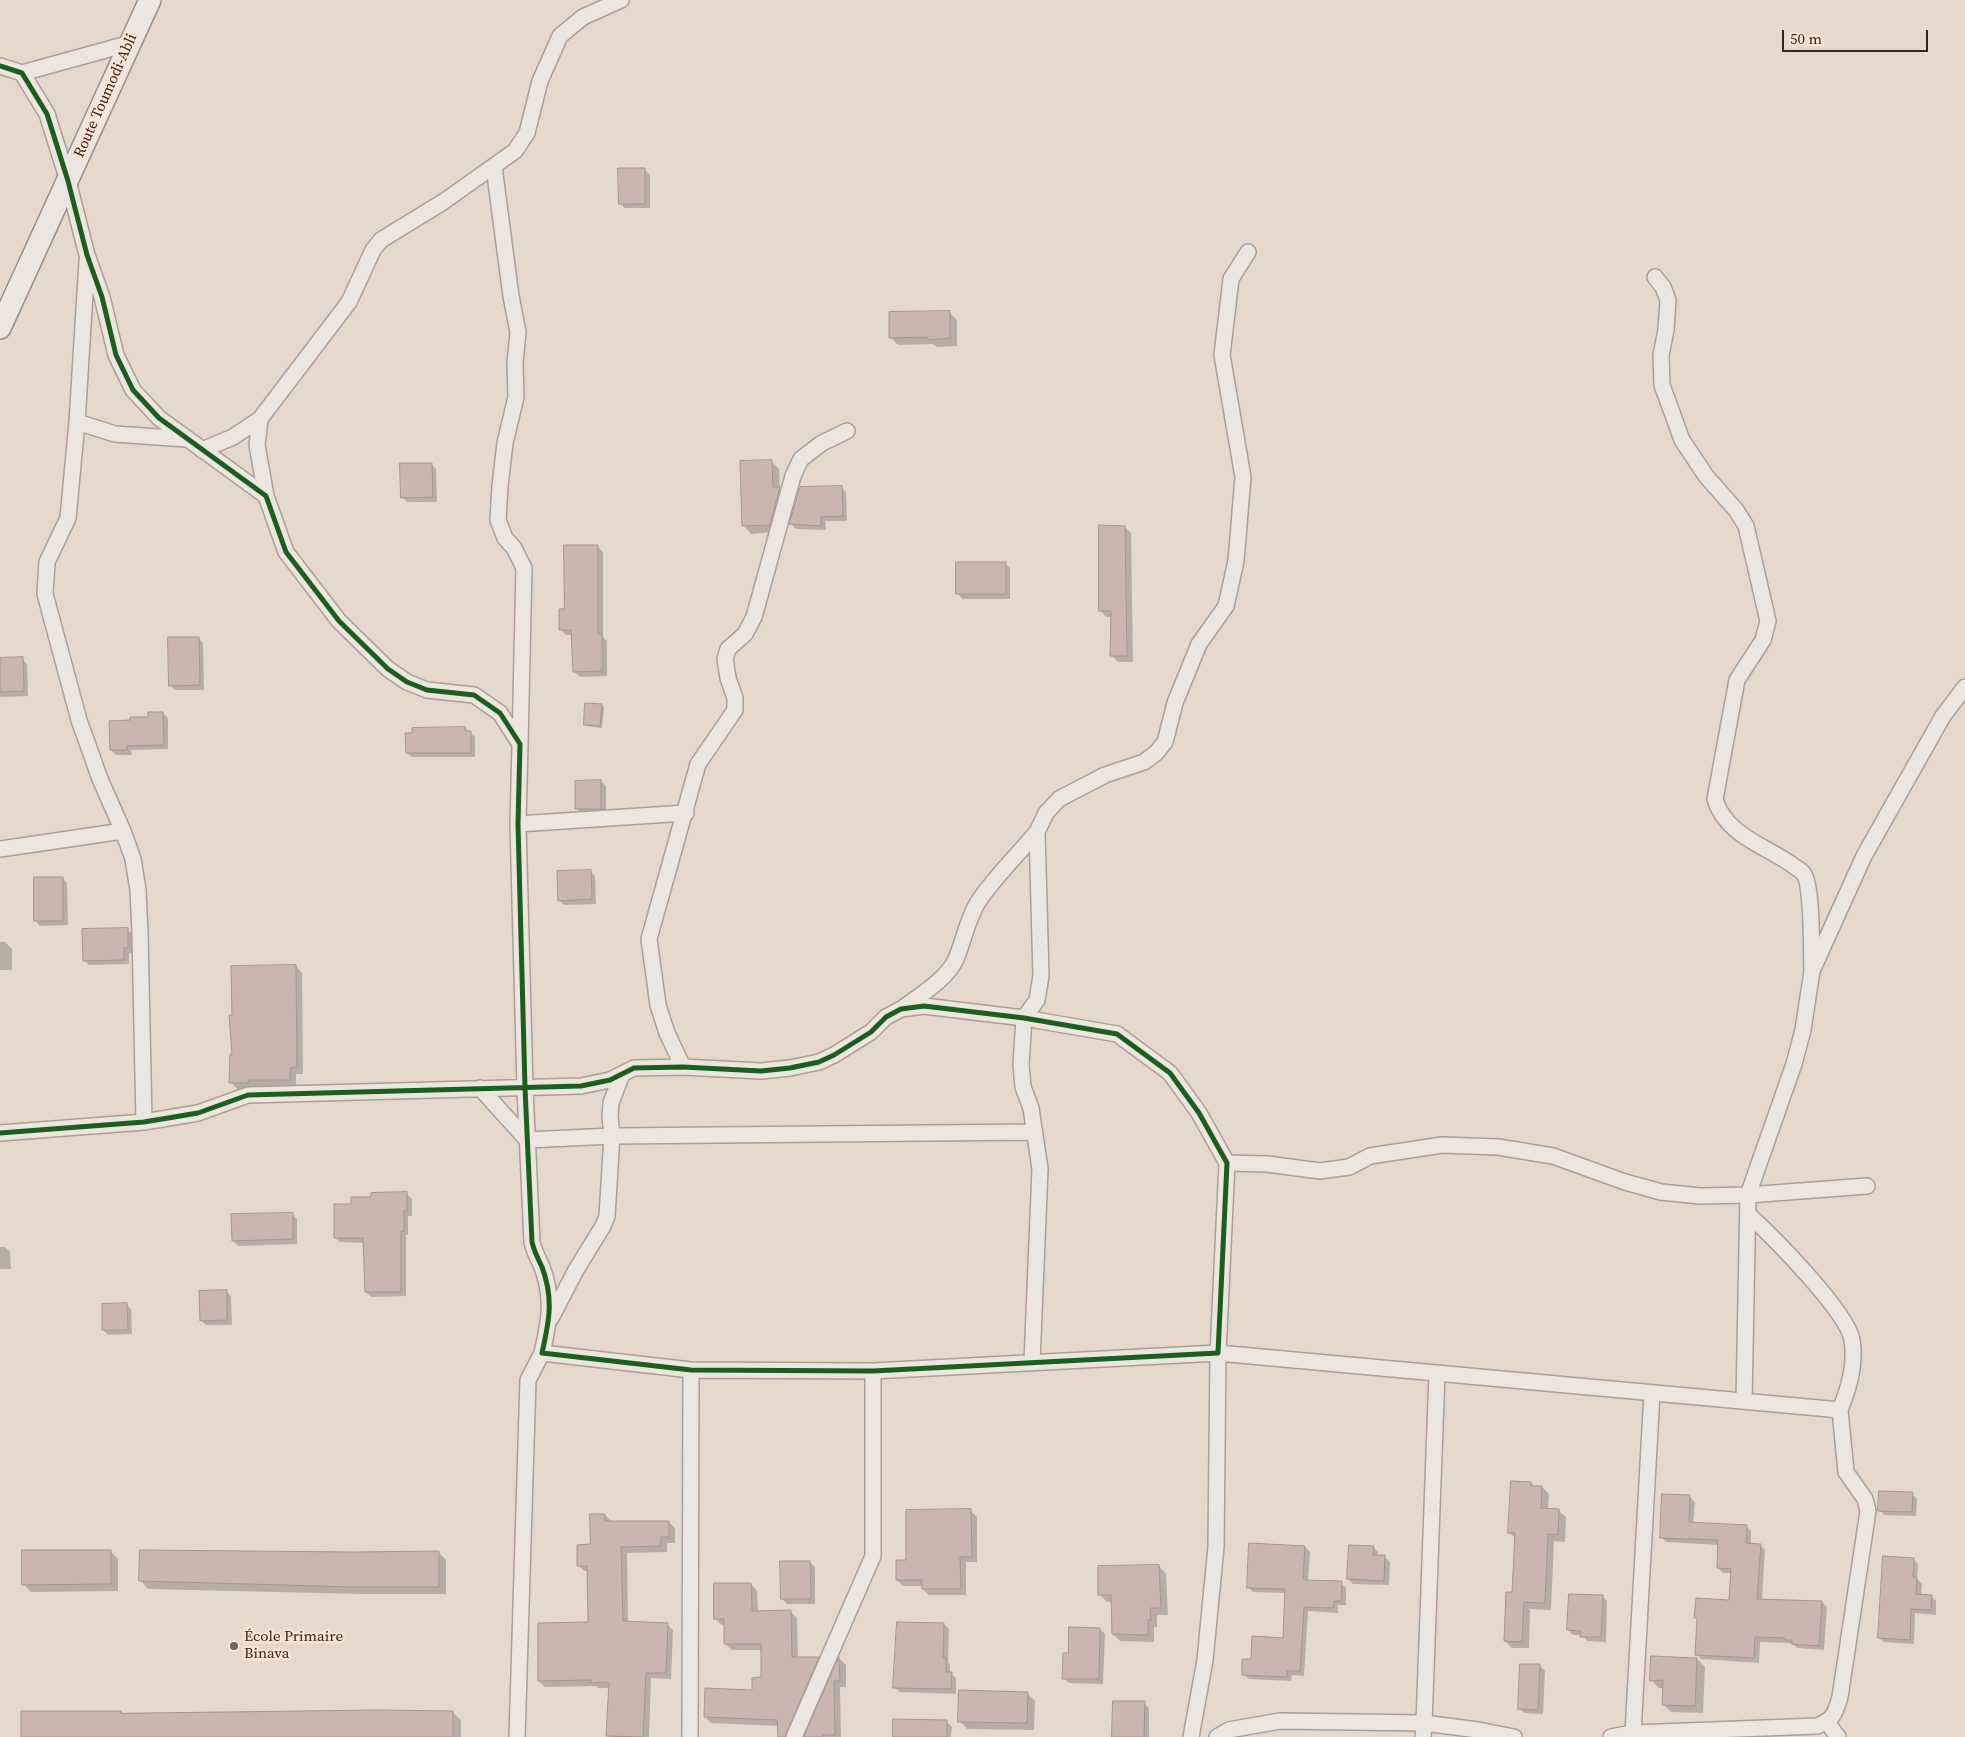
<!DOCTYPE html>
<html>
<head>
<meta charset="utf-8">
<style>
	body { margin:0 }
	#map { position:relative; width:1965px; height:1737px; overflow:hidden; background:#e6d9cc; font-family:"Source Serif 4",serif }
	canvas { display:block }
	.scale { position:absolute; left:1782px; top:30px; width:146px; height:22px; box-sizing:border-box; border:2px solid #3a241d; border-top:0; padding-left:6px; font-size:15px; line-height:18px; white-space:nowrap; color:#3a241d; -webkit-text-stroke:4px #f7e4d2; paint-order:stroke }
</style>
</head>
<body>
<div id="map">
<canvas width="1965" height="1737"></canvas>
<div class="scale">50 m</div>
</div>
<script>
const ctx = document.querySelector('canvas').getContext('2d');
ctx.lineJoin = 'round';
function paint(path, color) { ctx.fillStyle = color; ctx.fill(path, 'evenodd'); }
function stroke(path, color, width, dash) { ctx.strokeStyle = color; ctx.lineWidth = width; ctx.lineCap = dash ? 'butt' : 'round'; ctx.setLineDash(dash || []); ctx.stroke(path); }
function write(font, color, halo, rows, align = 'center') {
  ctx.font = font + ' "Source Serif 4",serif'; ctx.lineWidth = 4.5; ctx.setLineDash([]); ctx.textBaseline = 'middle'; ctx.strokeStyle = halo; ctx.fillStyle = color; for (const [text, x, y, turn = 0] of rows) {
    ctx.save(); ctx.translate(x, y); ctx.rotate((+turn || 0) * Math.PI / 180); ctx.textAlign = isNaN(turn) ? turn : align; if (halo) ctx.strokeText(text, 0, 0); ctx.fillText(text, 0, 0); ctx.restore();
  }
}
paint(new Path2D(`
	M645,170L650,175V208H625L620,204Z
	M949,312L957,320V346L937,347L933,344L898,345L890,337Z
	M771,461L779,469L780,489L787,496L777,532L751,534L744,526Z
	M431,464L436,469L437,502H407L402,497Z
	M842,488L846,493L847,521H825L826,530L796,529L791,524Z
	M1125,527L1131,533L1133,662H1118L1111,655L1112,617H1106L1100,610Z
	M597,546L603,552V637L607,641V676L580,677L574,671L573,635H566L560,629L565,610Z
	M1005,563L1010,568V599H962L958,594Z
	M198,638L203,643L204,690H175L170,685Z
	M0,659H22L27,664L28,696L0,697Z
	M601,705L604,707L602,728L587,726L585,724Z
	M163,713L168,718V749L131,750L132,755H116L111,750L149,718Z
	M465,728L475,737V757H412L407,753Z
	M601,781L606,786V813H581L576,808Z
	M590,871L595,876L596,904L564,905L559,900Z
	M62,878L67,883L68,925L40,926L36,921Z
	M127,929L132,934V953H129V964L89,965L84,960Z
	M0,942H5L12,949V970H0Z
	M296,966L302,973L303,1074H296V1086H255L254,1089H237L231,1082Z
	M407,1194L412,1199V1216H408V1235H406V1296L371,1297L366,1292L365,1243L340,1242L335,1238L353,1205Z
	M292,1214L297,1219V1244L238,1246L233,1241Z
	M0,1247H5L10,1252L11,1269H0Z
	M226,1291L231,1296L232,1325H206L201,1320Z
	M126,1304L131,1309L132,1334L108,1335L103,1330Z
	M1531,1483L1535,1487H1542L1549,1494L1548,1510H1558L1566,1517L1565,1542L1554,1541L1551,1610L1530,1609L1529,1648H1512L1505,1641L1514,1593L1516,1539L1509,1532Z
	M1912,1494L1917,1499L1916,1516L1884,1515L1880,1510Z
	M1690,1497L1695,1502L1693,1524L1746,1526L1751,1531V1544L1760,1545L1765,1550L1762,1600L1822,1602L1827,1607L1824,1650L1798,1648L1790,1643L1760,1642L1759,1663L1701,1659L1696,1654L1698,1620L1695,1617L1731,1602L1732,1573H1723L1718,1568L1719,1545L1666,1542L1661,1537Z
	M971,1511L977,1517V1562H966V1595H929L923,1589V1586H903L897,1580L907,1561Z
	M605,1515L611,1521L669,1522L675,1528V1543H667V1552L627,1553L628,1622L667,1624L673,1630L671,1679L651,1678L649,1737H609L608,1735L610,1688H598L596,1686L545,1687L539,1681L589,1623L588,1571H584L578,1565L591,1546Z
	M1305,1547L1310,1552L1308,1581L1341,1583L1346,1588V1605H1338V1613L1308,1611L1304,1676L1292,1675L1291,1681L1249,1679L1244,1674L1252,1660L1284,1639L1286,1593L1253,1592L1248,1587Z
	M1373,1547L1378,1552V1556L1385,1557L1390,1562L1389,1585L1353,1584L1348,1579Z
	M110,1551L118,1559V1591L31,1592L23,1584Z
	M439,1553L446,1560V1594H362L148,1589L141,1581Z
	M1913,1559L1918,1564L1917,1579L1922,1584L1921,1596L1932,1597L1936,1601V1615L1915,1613L1914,1644L1884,1642L1879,1638Z
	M810,1562L815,1567V1604H787L782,1599Z
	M1159,1566L1166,1574L1168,1615H1157V1627H1154V1642L1120,1641L1113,1634L1112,1602H1107L1100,1595Z
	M751,1584L757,1591L758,1612H791L797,1618L798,1659H818L824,1665L793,1737H779V1726L711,1723L705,1717L753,1691L762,1679V1650H732L725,1644V1625H722L715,1619Z
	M1602,1596L1607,1601L1606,1642L1587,1641L1582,1635H1573L1568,1630Z
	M944,1624L949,1629L948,1662L950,1665V1673L956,1678V1694L900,1692L895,1687Z
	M1100,1629L1105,1634L1103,1684L1069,1683L1064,1678L1070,1654Z
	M840,1659L846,1665V1687H840L841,1737H806Z
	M1697,1659L1705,1667L1703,1713L1671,1712L1663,1704L1664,1688H1659L1651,1680Z
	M1540,1666L1545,1671L1543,1714L1524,1713L1519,1708Z
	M1027,1693L1035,1701L1034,1730L967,1729L960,1721Z
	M1144,1703L1149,1708V1737H1114Z
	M120,1712L123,1714L453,1713L461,1720V1737H23Z
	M947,1722L952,1727L951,1737H894Z`), '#0003');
const building = new Path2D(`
	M618,168H645V204H619Z
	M950,311V338L928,340L927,337L889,338V312Z
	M772,460L773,487H780L770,525L742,526L740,461Z
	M400,463H432L433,497L401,498Z
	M842,486L843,516L821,517V526L789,524L800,487Z
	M1099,525L1125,526L1127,656H1110L1111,611H1099Z
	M564,545H598V634H602V671L573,672L571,630H559V609H564Z
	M956,562H1006V594H956Z
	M168,637H199L200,685L169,686Z
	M23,657L24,691L0,692V658Z
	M585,703L602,704L600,726L584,725Z
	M148,712H163L164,745L127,746V750H110L109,721L130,720V717H148Z
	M465,727V731H471V753H406L405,733H412V728Z
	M601,780V809H575V781Z
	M591,870L592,899L558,901L557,871Z
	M34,877H63V921H34Z
	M128,928V948H124V960L83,961L82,929Z
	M296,965L297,1067L290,1068V1080H249L248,1083H229L230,1054H232L229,1015H232L231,966Z
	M407,1192V1211H404V1231H401V1292H365L363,1238H334V1204H351V1197H371V1193Z
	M293,1213V1239L232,1241L231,1214Z
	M227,1290V1320L200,1321L199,1291Z
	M127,1303L128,1330H102V1304Z
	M1511,1481L1531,1482V1486H1542L1541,1508L1559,1509L1558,1535L1548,1534L1545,1603L1524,1602L1522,1642L1504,1641L1506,1592H1512L1515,1533H1508Z
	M1879,1491L1913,1492L1912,1512L1878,1511Z
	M1662,1494L1690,1495L1689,1522L1747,1525L1746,1543L1761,1544L1757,1599L1822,1601L1819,1646L1792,1644V1640H1785V1638L1755,1637L1754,1658L1695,1655L1697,1618H1694L1696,1598L1729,1600L1731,1569L1717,1568L1718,1540L1660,1538Z
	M971,1509L972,1557H960L961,1589H922V1580H896V1560H906V1510Z
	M590,1514H605V1521H669V1537H661V1546L621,1547L623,1621L668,1623L666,1673H646L643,1737L606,1736L609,1682L591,1683V1680L538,1681V1623L588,1622L587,1566H577V1545L590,1544Z
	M1249,1543L1305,1546L1303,1578L1305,1580L1342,1581L1341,1601H1334L1333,1608L1304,1607L1300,1671H1287V1677L1242,1675V1659H1251L1252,1636L1283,1638L1285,1589L1247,1588Z
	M1349,1545L1374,1546L1373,1555H1385L1384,1581L1347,1579Z
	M22,1550H111V1584L22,1585Z
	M140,1550L353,1552L439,1551V1587H354L139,1581Z
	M1883,1556L1914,1558L1913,1577L1917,1578L1916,1594L1932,1595L1931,1610L1911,1609L1910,1640L1878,1638Z
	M780,1561H810L811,1599H781Z
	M1159,1565L1161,1608H1150L1151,1620H1148V1635L1112,1634L1111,1595H1098V1566Z
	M714,1583H751L752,1611L791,1610L792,1657H819L785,1737H778L777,1720L704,1717L705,1688L752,1690V1678L761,1677V1644H724V1619H714Z
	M1569,1594L1603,1595L1601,1637H1580L1581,1631L1567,1630Z
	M897,1622L944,1623L943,1658H946V1672H952L951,1689L893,1688Z
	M1069,1627L1100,1628L1099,1679H1062L1063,1653H1068Z
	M1651,1656L1697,1658L1695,1706L1662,1705L1663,1680L1650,1681Z
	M839,1657L840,1681H834L835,1735H823V1737H804Z
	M1520,1664H1540L1538,1710L1518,1709Z
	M959,1690L1028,1692L1027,1723L958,1722Z
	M1113,1701H1145L1144,1737H1112Z
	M378,1710L453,1711V1737H21V1711H121V1713Z
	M893,1719L947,1720V1737H893Z`);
paint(building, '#cab6ad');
stroke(building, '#a6948b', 1);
const street = new Path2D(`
	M0,66L22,73L47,114L68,181L87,255L102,297L116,355L133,390L159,418L266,496L286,552L339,621L388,669L407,682L427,690L474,695L500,713L520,744L518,824L525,1088L532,1242C534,1251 538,1259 542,1267C554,1299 549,1322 542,1353L691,1370L873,1371L1218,1353L1227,1163L1199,1113L1170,1073L1117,1034L1024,1018L924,1006L901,1009L886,1017L871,1032L834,1055L819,1062L790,1068L761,1071L683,1067L634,1068L610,1080L581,1086L248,1095L198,1113L144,1122L0,1133
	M22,73L131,43
	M494,167L511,296L518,332L515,363L516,397L505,443L500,486L498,520L505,538L514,548L524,568L520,744
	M87,261L77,422L68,518L47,562L45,594L79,720L100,779L123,831L133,859L138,890L140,933L144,1122
	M1655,277L1663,287L1668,300L1666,330L1661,355L1662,385L1682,440L1706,476L1736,510L1746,526L1768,621L1763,640L1737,680L1715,799C1725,834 1763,845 1791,864C1794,867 1800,869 1803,873C1813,884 1811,953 1812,971
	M77,422L115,434L186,439
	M202,450L233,437L260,419
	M266,496L257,445L260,419L349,302L373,250L381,240L443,202L515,151L527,133L540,81L560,36L583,17L621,0
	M518,824L686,813
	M0,849L123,831
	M903,1008C919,996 948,978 956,959C964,940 967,920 978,902C993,879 1019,853 1037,832
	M683,1067L667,1033L658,1005L649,939L698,764L735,710V698L728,678L725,659L728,649L745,634L754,617L793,476L801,459L822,443L847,431
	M480,1088L527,1140L612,1136L1035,1132
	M1227,1163L1267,1164L1320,1171L1349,1167L1370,1156L1442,1145L1498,1147L1553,1156L1625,1182L1661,1192L1700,1196L1748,1195L1867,1186
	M1748,1214C1771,1235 1847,1311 1852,1340C1856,1365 1849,1387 1840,1410
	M551,1318L576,1270L603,1226L607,1216L612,1136L610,1116L611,1103L622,1074
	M1032,1362L1040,1169L1031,1108L1023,1087L1021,1064L1024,1018L1037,1000L1041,976L1037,832L1046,813L1059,799L1105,775L1144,762L1156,753L1165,742L1175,703L1199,644L1226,606L1236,561L1243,477L1222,355L1231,279L1248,252
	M1437,1374L1424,1723L1478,1730L1514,1737
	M1744,1401L1748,1195L1794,1064L1803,1030L1812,971L1864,856L1943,716L1965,687
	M1827,1722L1838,1737
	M1633,1733L1652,1393
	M517,1737L528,1380L542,1353
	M690,1737L691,1370
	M794,1737L873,1556V1371
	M1191,1737L1205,1660L1216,1547L1218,1353L1840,1410L1846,1472L1865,1499L1868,1511L1840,1697C1835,1714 1834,1719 1817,1726L1633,1733L1611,1737
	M1217,1737L1229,1730L1280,1721L1424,1723L1423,1737`);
const secondary = new Path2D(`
	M0,328L150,0`);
stroke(street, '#ab9e96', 18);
stroke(secondary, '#9a8e86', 24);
stroke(street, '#ede6df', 15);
stroke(secondary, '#ede6df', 21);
stroke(new Path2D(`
	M0,66L22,73L47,114L68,181L87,255L102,297L116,355L133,390L159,418L266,496L286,552L339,621L388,669L407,682L427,690L474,695L500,713L520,744L518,824L525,1088L532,1242C534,1251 538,1259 542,1267C554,1299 549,1322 542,1353L691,1370L873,1371L1218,1353L1227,1163L1199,1113L1170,1073L1117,1034L1024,1018L924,1006L901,1009L886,1017L871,1032L834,1055L819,1062L790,1068L761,1071L683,1067L634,1068L610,1080L581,1086L248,1095L198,1113L144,1122L0,1133`), '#1b5e20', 5);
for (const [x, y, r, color] of [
	[234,1646,5,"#76635a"]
]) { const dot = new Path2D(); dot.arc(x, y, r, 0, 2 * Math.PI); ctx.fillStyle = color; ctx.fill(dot); stroke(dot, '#f7e4d2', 2); }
write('15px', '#3a241d', '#f7e4d2', [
	["Route Toumodi-Abli",106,96,-66]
]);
write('15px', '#3a241d', '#f7e4d2', [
	["École Primaire",244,1637],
	["Binava",244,1654]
], 'left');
</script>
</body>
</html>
